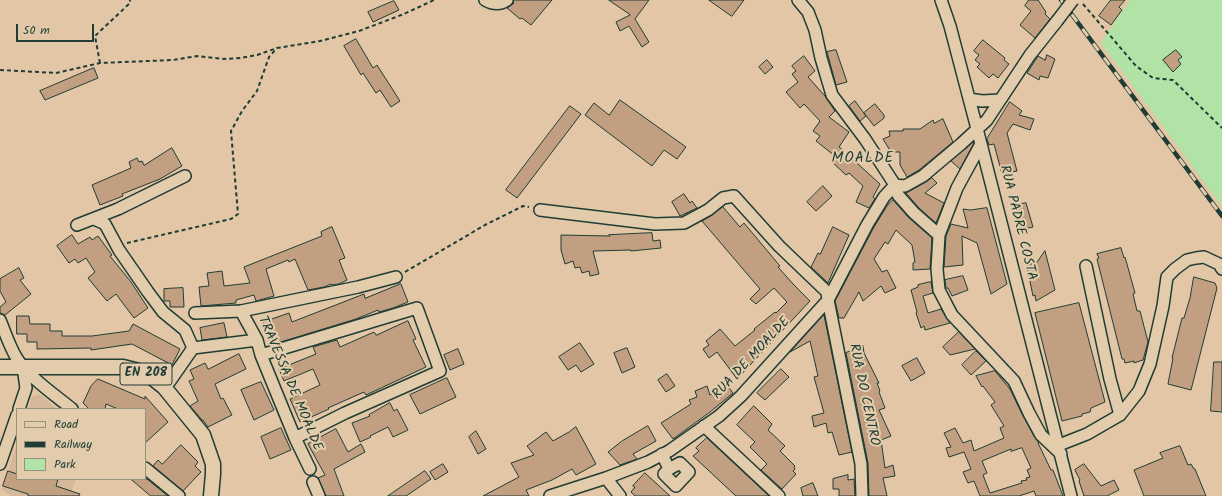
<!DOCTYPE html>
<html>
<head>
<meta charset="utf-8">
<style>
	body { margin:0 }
	#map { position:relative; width:1222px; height:496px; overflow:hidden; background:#e2c6a6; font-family:Kalam,sans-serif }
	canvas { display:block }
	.legend { position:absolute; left:16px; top:408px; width:130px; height:72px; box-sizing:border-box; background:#e3ccac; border:1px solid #95937c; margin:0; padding:5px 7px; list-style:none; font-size:12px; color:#1f3d34 }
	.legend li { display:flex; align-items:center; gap:8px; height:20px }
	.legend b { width:20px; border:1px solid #95937c }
	.scale { position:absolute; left:16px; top:24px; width:78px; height:18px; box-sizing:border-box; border:2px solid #1f3d34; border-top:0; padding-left:5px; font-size:12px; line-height:14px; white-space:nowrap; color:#1f3d34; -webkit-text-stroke:3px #e3ccac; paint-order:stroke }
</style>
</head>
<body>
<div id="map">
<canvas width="1222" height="496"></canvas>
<ul class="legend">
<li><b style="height:5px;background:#e3ccac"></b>Road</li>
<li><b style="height:5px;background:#1f3d34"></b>Railway</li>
<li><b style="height:11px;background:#b0e3a5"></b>Park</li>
</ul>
<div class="scale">50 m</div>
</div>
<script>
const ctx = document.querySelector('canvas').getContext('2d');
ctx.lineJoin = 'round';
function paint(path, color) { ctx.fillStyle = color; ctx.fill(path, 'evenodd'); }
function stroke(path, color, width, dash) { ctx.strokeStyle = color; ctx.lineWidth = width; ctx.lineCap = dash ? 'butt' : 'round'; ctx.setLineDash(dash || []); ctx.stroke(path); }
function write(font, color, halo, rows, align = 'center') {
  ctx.font = font + ' Kalam,sans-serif'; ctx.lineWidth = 4; ctx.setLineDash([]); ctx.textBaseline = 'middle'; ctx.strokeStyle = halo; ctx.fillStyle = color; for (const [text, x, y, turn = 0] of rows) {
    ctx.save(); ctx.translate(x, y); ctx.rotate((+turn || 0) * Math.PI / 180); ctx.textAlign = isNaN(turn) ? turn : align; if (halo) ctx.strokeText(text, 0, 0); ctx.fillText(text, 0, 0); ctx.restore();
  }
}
paint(new Path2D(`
	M39,394L57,409H28L32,397Z
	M17,444V479H76L70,496H11L2,489Z`), '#d4b899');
paint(new Path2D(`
	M1130,0H1222V206L1101,43Z`), '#b0e3a5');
const building = new Path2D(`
	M514,0H552L531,25L522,18L520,19L507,8L513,4Z
	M609,0H649L635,19L649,42L642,47L629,26L620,31L616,22L630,15Z
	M709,0H744L732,16Z
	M1029,0H1038L1046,12L1045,14L1050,19L1035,38L1020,25L1031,11L1025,6Z
	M1111,0H1125L1119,7L1122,10L1111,25L1099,16Z
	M394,1L399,10L373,22L368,12Z
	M356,39L373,68L377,65L400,101L391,107L380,90L376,93L363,73L361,75L344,46Z
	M983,40L1005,58L1004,60L1009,64L998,78L993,74L989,78L977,67L980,64L975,60L979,55L974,51Z
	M836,50L847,82L836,85L827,52Z
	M1176,50L1182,57L1178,60L1181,64L1173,72L1163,60Z
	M1047,55L1055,59L1048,78L1040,76L1039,80L1027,73L1038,56L1045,60Z
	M804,56L815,71L808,77L825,96L835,111L829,117L849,132L839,147L843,150L835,156L816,141L820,136L813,131L820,121L804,104L800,108L786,92L798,82L792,74L796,71L792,66Z
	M767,60L773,67L765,74L759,67Z
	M94,68L98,78L45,100L40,91Z
	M620,100L686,147L677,159L664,150L652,166L585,115L594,103L609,115Z
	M855,101L866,116L860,121L849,106Z
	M1010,102L1022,111L1019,115L1034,119L1030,130L1013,124L1007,133L1017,171L1002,174L994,144L989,145L987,139Z
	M875,104L884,115V118L874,126L864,113Z
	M570,106L581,114L517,198L506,190Z
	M943,119L953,142L919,170L907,177L900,165V152H891L883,139L890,136L889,131H903V129H920L933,120L934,123Z
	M973,142L974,143L960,169L951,161Z
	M172,148L182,166L160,179L122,194L123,196L100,205L92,185L131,168L129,162L137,158L139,162L142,161L144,165Z
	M848,155L880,184L873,197L875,199L869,208L856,202L863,186L849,173L846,175L832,162Z
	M932,178L937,183L925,193L944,203L936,223L919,208L906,193L926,182Z
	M823,186L832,196L816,211L807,202Z
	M684,194L690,203L692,201L697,208L680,216L672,202Z
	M893,200L909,218L932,238L930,269L913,270V263L915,262L912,245L896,230L888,244L885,242L874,259L882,272L887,270L896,288L885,293L881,286L863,301L859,292L844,318H839L835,301L874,227L887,206Z
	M1026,203L1033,227L1019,230L1013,206Z
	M723,207L740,227L744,223L780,266L778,267L794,285L810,301L737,379L717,352L709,358L703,349L709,345L706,341L720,329L735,346L755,330L754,329L775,312L776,313L787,302L774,288L756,304L750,299L760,289L702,221L712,215Z
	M987,208L1007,284L991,294L977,243L962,236L963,265L944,267L946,236L951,224L968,228L963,209L970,210Z
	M332,227L345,258L339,260L347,280L339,284L332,285L331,284L324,287L308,290L295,259L289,262L288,260L266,269L274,296L256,301L254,295L236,300V303L201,306L199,287L209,286L207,273L222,271L224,286L250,283L244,267L322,236L321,232Z
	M833,227L849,235L828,283L811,267L818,253L820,254Z
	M652,233L653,241L660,240L661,248L631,251V250L593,251L599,274L590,276L589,271L582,273L580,267L575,268L573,261L565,264L561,250V235L610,236L609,235Z
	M72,235L78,244L90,237L92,240L98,236L112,255L110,256L131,282L148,308L134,318L116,294L107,301L88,278L95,272L86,258L78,263L75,259L69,263L57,246Z
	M1121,248L1124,258L1125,257L1135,293L1133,294L1137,311H1140L1148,342L1143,360L1134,363V361L1125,363L1124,359H1122L1097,259L1099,258L1097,254Z
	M1045,251L1055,290L1036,301L1035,295L1033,296L1027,267H1029L1028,265L1037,262Z
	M19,268L24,278L20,280L31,294L5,315L0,313V307L6,302L0,291V279Z
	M963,276L968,290L952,296L948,288H946L945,280Z
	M1194,277L1215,283L1217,288L1191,390L1168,384L1173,358H1172L1182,318H1184L1190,298Z
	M931,282L933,293L923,296L928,313L941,309L950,323L925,330L924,326L921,328L916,313L917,312L911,290L918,287V285Z
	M401,284L408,302L393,308L379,312L378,310L356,319L271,345L263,322L289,313L292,322L364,294L365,298Z
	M183,288L184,307H170V301H164V289Z
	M1079,303L1105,402L1091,408L1090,412L1082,414V416L1062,421L1035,313Z
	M824,315L852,452L839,455L832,432L828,433L826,423L814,427L812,416L824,413L814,377L818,376L810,341L790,352Z
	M17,316H29L30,324H50V331H62V336H92L129,331L133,324L180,349L172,365L132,344L91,350V348L37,349V342H27V334H17Z
	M408,321L416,339L413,340L426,367L366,395L364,392L328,408L329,409L300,422L290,399L320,385L313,369L284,381L279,369L316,354L313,347L337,340L340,347L374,332L376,335Z
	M224,323L227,337L202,340L200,328Z
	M959,332L975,349L950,355L943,347Z
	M580,343L594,364L581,372L576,365L568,370L559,357Z
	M863,346L864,353L879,383H877L880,391L879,392L885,408L879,410L891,436L881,440L885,468L893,465L895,476L883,478L887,496H869L868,463L846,353Z
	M627,348L635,367L622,373L614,353Z
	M458,349L464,364L450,370L444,355Z
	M976,351L986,361L971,375L962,365Z
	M239,354L246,369L215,384L221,399L223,398L232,415L208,427L203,420H202L190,406L198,401L189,381L194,379L190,370L205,363L208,369Z
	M917,358L925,373L911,381L902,366Z
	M1214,362H1222V412L1211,411Z
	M781,369L789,377L765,400L757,393Z
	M995,371L1010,389L1023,416L1035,438L1039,443H1038L1051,470H1053L1063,496H1036L1034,491L1019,496H980L974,481L968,483L963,472L971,469L964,452L949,457L946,448L951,447L944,433L955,428L963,443L971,440L974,451L1004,438L1000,428L1004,426L991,405L995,402L983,386L982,387L976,376ZM1022,448L1031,468L1027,470L1030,477L1026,478L1027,480L1021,481L1022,483L990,493L983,475L987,473L982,461L1011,449V451Z
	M667,374L675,386L666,392L658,380Z
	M447,378L456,397L420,414L410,395Z
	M98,379L145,399V396L168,422L145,443V409H118L106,404L105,409H89L83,403L91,386Z
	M261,382L274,410L254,420L241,390Z
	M727,385L733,393L710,412L673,439L661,423L691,404L689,400L697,397L695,391L707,386L710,395L719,388L721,390Z
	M390,403L394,411L397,409L408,430L393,437L388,427L370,436L371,437L360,442L352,423L370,416L369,415Z
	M754,406L772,424L768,430L785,446L780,451L795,466L794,467L795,469L793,471L796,474L782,489L761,470L767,464L750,447L755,442L737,425Z
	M648,426L656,441L633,454L637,459L620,465L608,452L622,441Z
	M576,427L596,464L576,475L572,469L552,480L526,490L529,496H483L519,477L511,463L534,455L527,446L546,432L553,441L569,432Z
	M281,428L291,450L270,459L261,437Z
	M336,429L348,452L361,444L365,452L334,469L344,496H326L318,478L325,475L308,444Z
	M476,431L486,449L478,454L469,437Z
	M707,438L769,496H736L693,456L699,451L696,448Z
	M181,445L198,462L195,466L201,472L183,491L153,466L158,460L162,464Z
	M1180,446L1188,465L1191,464L1194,469H1195L1206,496H1144L1134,470L1163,458L1160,453Z
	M443,464L448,472L435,480L430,472Z
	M1084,464L1101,486L1114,480L1119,490L1107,496H1084L1079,481L1080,480L1075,470Z
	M8,471L17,474V479H58L56,486L80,494L79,496H28V494L3,486Z
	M425,471L431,479L406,496H388Z
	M645,473L670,496H635L631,492L635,487L633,486Z
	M848,475V480L854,479L855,496H839V489H833V479Z
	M131,479H147L168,496H151Z
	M813,483L818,496H803L801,488Z`);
paint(building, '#c29f81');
stroke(building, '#1f3d34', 1);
const minor = new Path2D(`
	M485,0C492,4 500,5 507,0
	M798,0L808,12L815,30L821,58L832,95L865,139L895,185L898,195L914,213L939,235L937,269L939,290L952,315L1014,381L1029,413L1041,435L1061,454
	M941,0L950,26L981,144L1071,496
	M969,99L982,101L1000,100
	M895,185L905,186L923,176L961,144L987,120L1030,55L1057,21
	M540,210L655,224L684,223L708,210L723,198L734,196L779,246L827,292L828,300L861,464L862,496
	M94,219L105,224L119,250L148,292L163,312L185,330L193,348L257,340
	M77,225L118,209L185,176
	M939,235L957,188L981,144
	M1086,266L1110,379L1120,415
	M241,311L257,340L261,355L295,438L310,469
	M195,313L241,311L358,287L396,277
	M0,320C5,332 9,345 16,357C27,376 55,395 72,409
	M261,355L417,308L440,371L345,413L295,438
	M164,387L170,381L193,348
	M19,409L26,388L23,367
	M704,426L779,496
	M1059,445L1087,434L1120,415L1139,391L1150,364L1163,306L1167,277L1175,269L1187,260L1196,258L1204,257L1219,264L1222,269
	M662,454L669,469L664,474L676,486L689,472L680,463L669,469
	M0,464L17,415
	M145,468L179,496
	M606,478L620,496
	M313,482L319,496
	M550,496L606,478L648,462L669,451L719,416L741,396L828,300L867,225L884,197L895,185`);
const major = new Path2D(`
	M0,367H123L143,372L149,375L164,387L203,435L213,464V474L211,496`);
stroke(minor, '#1f3d34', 14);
stroke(major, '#1f3d34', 17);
stroke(new Path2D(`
	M1083,4L1136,66L1153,78L1173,80L1222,128
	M100,63L95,36L130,3V0
	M0,70L56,73L100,63L173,60L197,56L224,59L241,58L257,55L277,48L320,41L359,31L404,14L434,0
	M127,243L231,219L238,214L231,131L242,111L257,91L269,57L277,48
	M405,272L485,225L523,206L529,207`), '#1f3d34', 2, [4, 3]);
stroke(minor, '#e3ccac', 11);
stroke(major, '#e3ccac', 14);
const rail = new Path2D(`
	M1061,0L1222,216`);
stroke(rail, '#1f3d34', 4.5);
stroke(rail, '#e3ccac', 3, [9]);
const minorBridge = new Path2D(`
	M1057,21L1073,0`);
stroke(minorBridge, '#1f3d34', 14, []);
stroke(minorBridge, '#e3ccac', 11);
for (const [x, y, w] of [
	[146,374,52]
]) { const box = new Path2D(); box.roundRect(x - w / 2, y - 11, w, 22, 3); ctx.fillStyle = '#e3ccac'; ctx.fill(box); stroke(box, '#1f3d34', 1); }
write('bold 13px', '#1f3d34', null, [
	["EN 208",146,374]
]);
write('14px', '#1f3d34', '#e3ccac', [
	["RUA PADRE COSTA",1017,223,76],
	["RUA DE MOALDE",752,359,-47],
	["TRAVESSA DE MOALDE",289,384,67],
	["RUA DO CENTRO",863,395,78]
]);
ctx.letterSpacing = '1px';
write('15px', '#1f3d34', '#e3ccac', [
	["MOALDE",863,159]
]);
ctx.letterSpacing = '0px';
</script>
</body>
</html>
